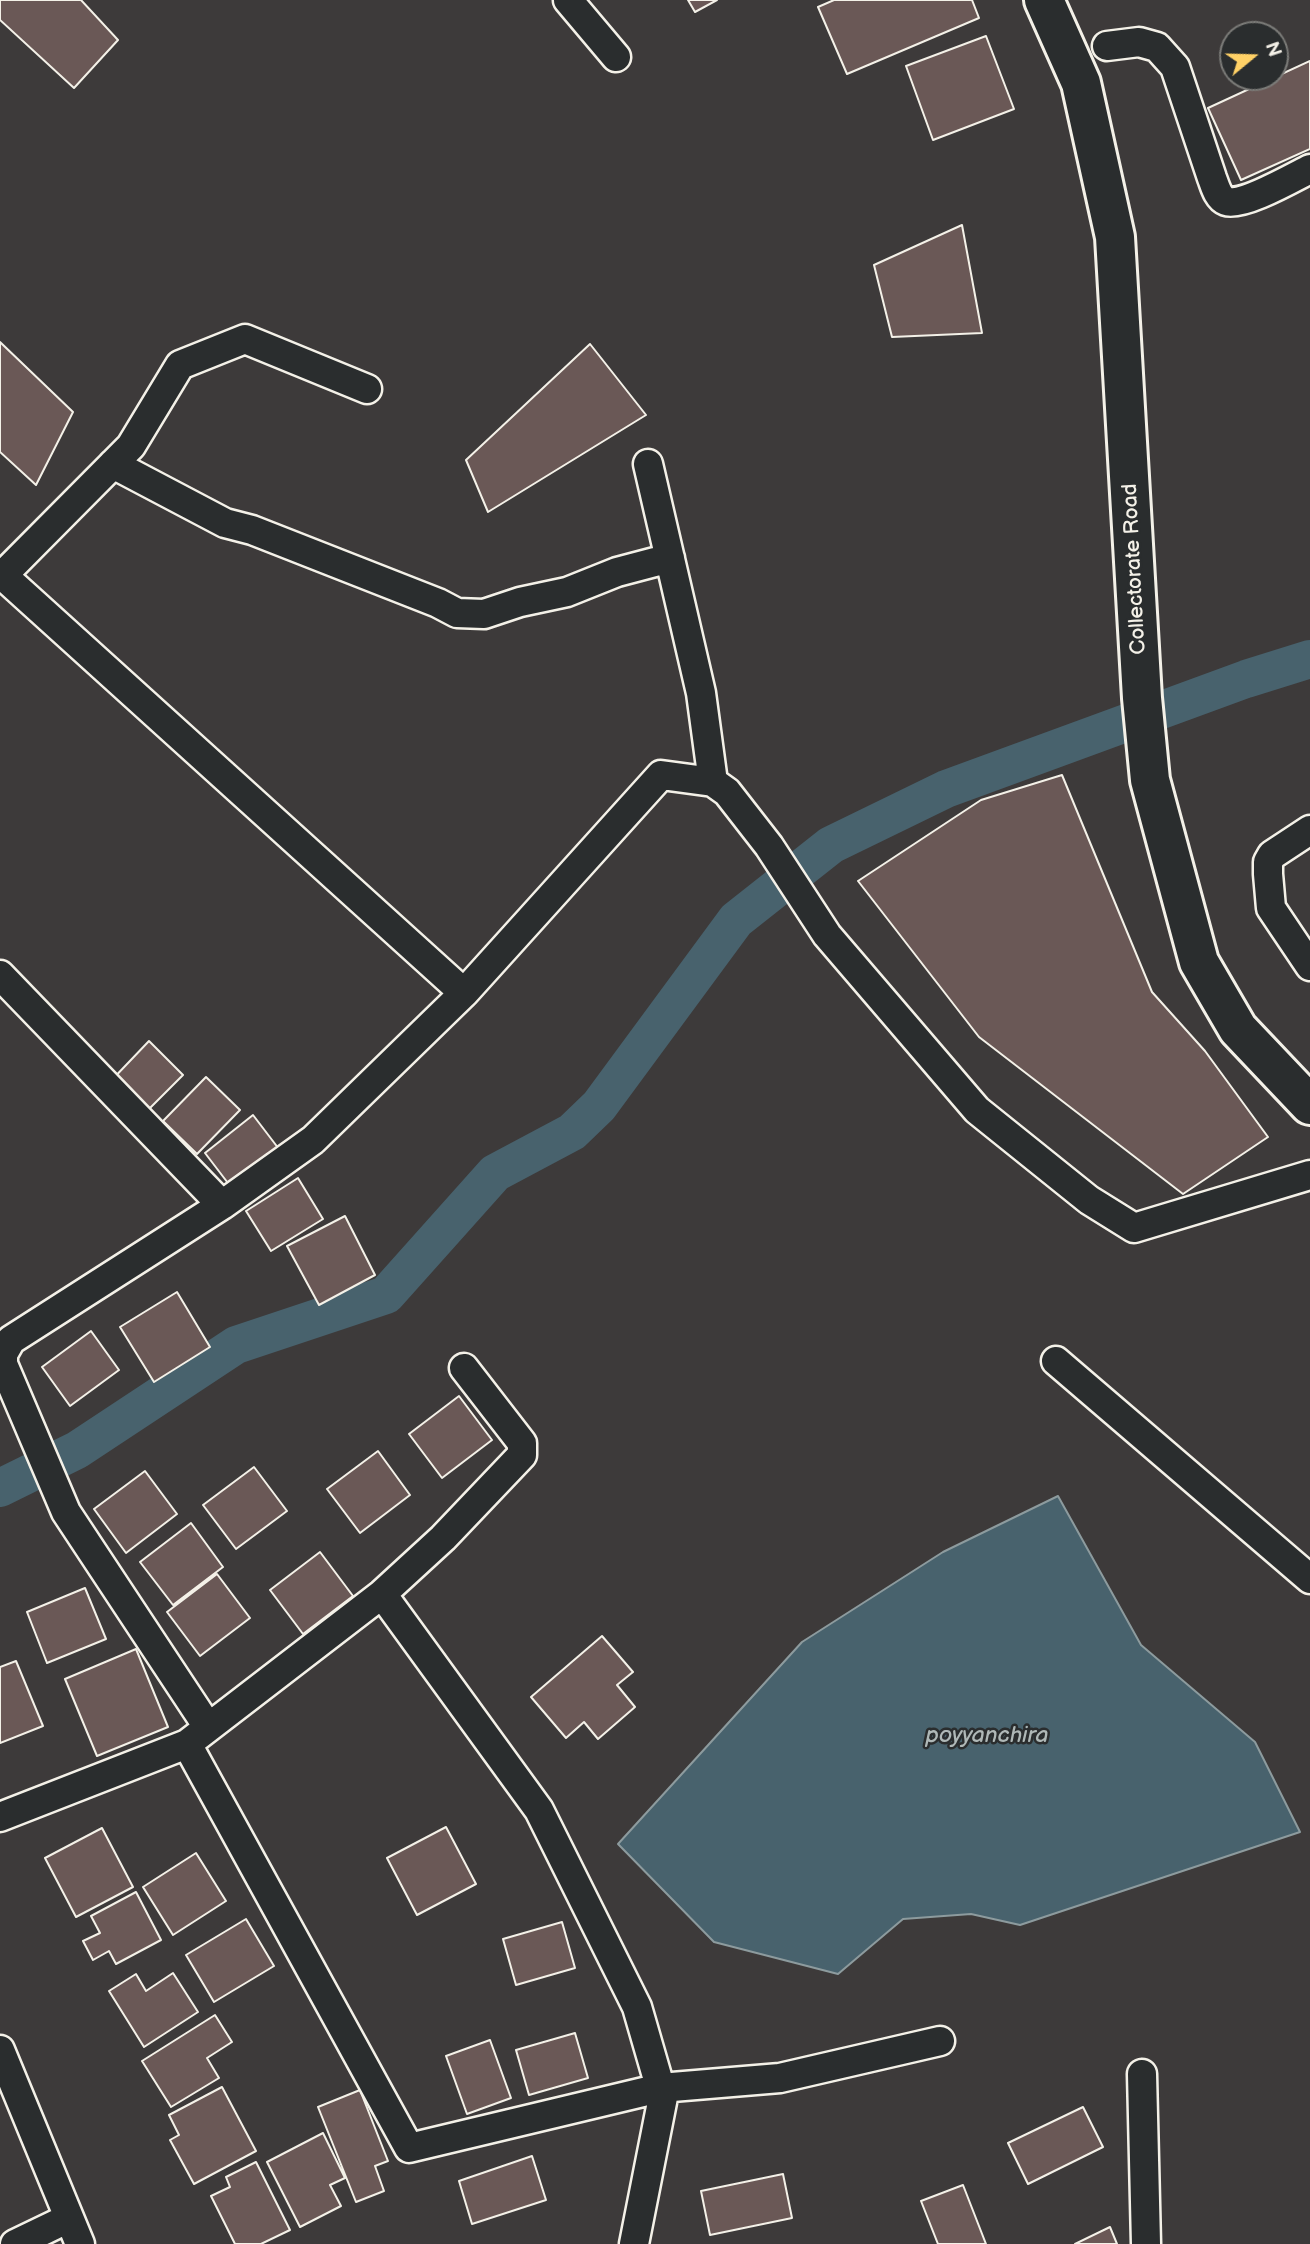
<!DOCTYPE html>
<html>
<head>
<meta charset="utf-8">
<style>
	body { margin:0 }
	#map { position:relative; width:1310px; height:2244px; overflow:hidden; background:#3d3a3a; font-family:"Balsamiq Sans",sans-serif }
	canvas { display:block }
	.north { position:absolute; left:1219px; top:21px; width:70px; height:70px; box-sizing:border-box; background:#2a2d2e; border:2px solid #7b7b78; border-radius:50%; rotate:71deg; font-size:19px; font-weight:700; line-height:28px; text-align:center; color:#f4f1e8 }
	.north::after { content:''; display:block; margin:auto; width:24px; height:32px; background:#ffd166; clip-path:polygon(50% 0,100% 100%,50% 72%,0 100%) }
</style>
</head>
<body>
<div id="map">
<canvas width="1310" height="2244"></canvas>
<div class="north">N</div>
</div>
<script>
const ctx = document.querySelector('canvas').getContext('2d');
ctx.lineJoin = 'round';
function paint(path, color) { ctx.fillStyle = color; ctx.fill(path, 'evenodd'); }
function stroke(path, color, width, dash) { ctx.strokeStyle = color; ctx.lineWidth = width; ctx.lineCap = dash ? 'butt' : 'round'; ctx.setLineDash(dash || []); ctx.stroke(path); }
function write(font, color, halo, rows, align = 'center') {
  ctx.font = font + ' "Balsamiq Sans",sans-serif'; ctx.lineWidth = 5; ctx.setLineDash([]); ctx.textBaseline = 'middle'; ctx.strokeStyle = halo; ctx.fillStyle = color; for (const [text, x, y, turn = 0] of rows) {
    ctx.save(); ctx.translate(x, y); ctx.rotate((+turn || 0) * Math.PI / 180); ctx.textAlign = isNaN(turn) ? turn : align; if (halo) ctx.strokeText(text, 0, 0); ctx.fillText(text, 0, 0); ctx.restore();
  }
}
const water = new Path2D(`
	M1058,1496L1141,1645L1255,1742L1300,1832L1020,1925L971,1914L903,1919L838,1974L714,1942L618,1844L802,1642L943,1552Z`);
paint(water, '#48626d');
stroke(water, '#8d9b9e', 2);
stroke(new Path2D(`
	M0,1488L77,1450L236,1345L386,1295L495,1173L572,1132L599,1106L736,920L831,845L946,789L1246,679L1310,659`), '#48626d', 38);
const building = new Path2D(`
	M0,0H81L118,40L74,88L0,20Z
	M688,0H717L695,12Z
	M834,0H972L979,18L847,74L818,7Z
	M986,36L1014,109L933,140L906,66Z
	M1310,61V149L1241,180L1208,108Z
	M962,225L982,333L892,337L874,265Z
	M0,342L73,412L36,485L0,452Z
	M590,344L646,415L488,512L466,460Z
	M1062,775L1152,992L1205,1051L1268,1137L1183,1194L979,1037L858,881L981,800Z
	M149,1041L183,1075L140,1118L107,1085Z
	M206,1077L240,1110L197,1154L163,1121Z
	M253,1115L282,1153L234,1191L205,1153Z
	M298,1178L323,1219L271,1251L246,1211Z
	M345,1216L375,1275L319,1305L287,1246Z
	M177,1292L210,1347L154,1382L120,1327Z
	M91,1331L119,1370L70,1406L42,1367Z
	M459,1396L492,1440L442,1478L409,1434Z
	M378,1451L410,1495L360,1533L327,1489Z
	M254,1467L287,1511L236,1549L203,1505Z
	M145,1471L177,1514L126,1553L94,1509Z
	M191,1523L223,1567L173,1605L140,1562Z
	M320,1552L353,1596L303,1634L270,1590Z
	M217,1574L250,1618L200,1656L167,1612Z
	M85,1588L106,1639L47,1663L27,1612Z
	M602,1636L633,1672L617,1685L635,1707L598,1739L584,1722L566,1738L531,1697Z
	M136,1649L168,1727L97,1756L65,1679Z
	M16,1661L43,1726L0,1743V1667Z
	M446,1827L476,1884L417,1915L387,1858Z
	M102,1828L133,1887L76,1917L45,1858Z
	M196,1853L226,1901L173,1935L143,1887Z
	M136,1892L161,1940L116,1964L109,1951L93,1960L83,1941L100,1933L91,1916Z
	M246,1919L274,1966L214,2002L186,1955Z
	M562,1922L575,1968L516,1985L503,1939Z
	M173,1973L198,2012L144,2047L109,1991L136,1974L146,1991Z
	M215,2015L232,2042L207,2058L219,2078L171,2107L142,2061Z
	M575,2033L588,2078L529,2095L516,2050Z
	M490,2040L511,2098L467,2114L446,2056Z
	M222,2087L256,2151L194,2184L170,2140L179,2135L169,2115Z
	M360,2090L388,2161L375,2166L384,2191L356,2202L318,2107Z
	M1083,2107L1103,2147L1028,2184L1008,2143Z
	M323,2133L345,2178L330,2185L341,2206L300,2227L267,2162Z
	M532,2156L546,2200L472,2224L459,2181Z
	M256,2162L290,2230L261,2244H235L211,2196L230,2187L226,2177Z
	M783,2174L792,2218L710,2235L701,2191Z
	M963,2185L986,2244H938L921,2201Z
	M1110,2227L1117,2244H1075Z`);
paint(building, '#6a5856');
stroke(building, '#f4f1e8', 2);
const street = new Path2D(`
	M568,0L616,57
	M1107,46L1139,42L1157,47L1175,67L1212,178C1215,186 1218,198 1226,201C1242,207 1294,177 1310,169
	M113,464L225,523L252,530L438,603L457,613L484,614L520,602L567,592L617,572L670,558
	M648,464L701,693L713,782
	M0,573L464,993L661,775L713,782L727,792L769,846L827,935L977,1110L1089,1200L1134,1228L1310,1175
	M2,576L131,446L180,365L245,339L367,389
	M1310,830L1272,855L1268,862V874L1271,908L1310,966
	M0,975L222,1205
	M1056,1361L1310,1579
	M382,1594L539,1810L637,2007L663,2097L634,2244
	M208,1727L66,1512L3,1364V1354L11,1340L222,1205L313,1140L464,993
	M187,1744L409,2148L660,2088L780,2078L940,2041
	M0,1817L187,1744L382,1594L443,1538L522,1455V1443L464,1368
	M0,2050L80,2244
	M1142,2074L1146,2244
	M15,2244L69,2218`);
const secondary = new Path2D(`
	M1044,0L1081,83L1115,237L1142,698L1150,780L1199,962L1238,1029L1310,1105`);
stroke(street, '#f4f1e8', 33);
stroke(secondary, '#f4f1e8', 44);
stroke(street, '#2a2d2e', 28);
stroke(secondary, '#2a2d2e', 38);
write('21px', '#f4f1e8', '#2a2d2e', [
	["Collectorate Road",1135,569,-93]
]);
write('italic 23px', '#afb8b7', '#2a2d2e', [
	["poyyanchira",987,1736]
]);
</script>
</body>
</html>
